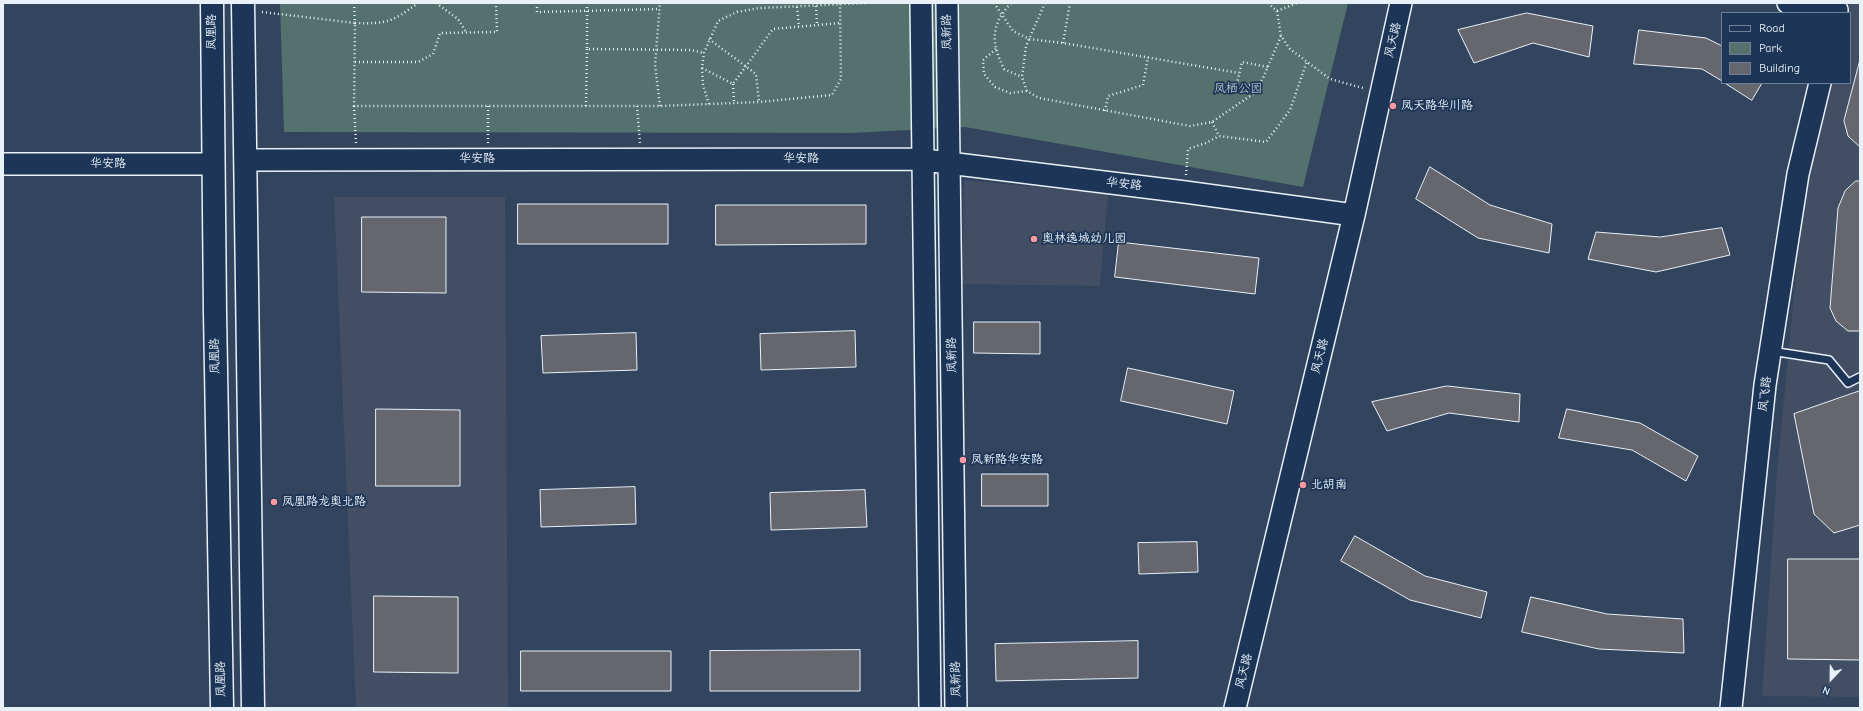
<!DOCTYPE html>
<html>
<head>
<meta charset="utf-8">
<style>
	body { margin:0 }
	#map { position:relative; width:1863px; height:711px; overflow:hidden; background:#33445e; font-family:"Comic Neue",sans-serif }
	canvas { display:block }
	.frame { position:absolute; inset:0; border:4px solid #e8f1f8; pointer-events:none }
	.legend { position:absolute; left:1721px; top:12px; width:130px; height:72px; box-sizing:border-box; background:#1d3557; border:1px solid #6e8097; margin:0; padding:5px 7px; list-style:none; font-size:12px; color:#e8f1f8 }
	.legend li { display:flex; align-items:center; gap:8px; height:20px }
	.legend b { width:20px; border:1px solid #6e8097 }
	.north { position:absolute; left:1811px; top:659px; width:40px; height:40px; -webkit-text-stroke:3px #1d3557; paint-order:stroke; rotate:202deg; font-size:11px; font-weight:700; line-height:16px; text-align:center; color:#e8f1f8 }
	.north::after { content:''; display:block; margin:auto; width:14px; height:18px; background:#e8f1f8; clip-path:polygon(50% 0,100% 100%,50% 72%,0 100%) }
</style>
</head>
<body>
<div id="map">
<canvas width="1863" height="711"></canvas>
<div class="frame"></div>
<ul class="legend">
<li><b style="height:5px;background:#1d3557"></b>Road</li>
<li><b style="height:11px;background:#54716e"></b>Park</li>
<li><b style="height:11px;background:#65666e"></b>Building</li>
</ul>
<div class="north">N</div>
</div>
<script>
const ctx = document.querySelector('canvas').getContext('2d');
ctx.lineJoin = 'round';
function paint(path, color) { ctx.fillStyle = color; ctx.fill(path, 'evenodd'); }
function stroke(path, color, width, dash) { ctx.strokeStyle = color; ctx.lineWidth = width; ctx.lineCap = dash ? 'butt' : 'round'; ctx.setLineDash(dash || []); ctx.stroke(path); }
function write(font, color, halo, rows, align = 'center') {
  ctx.font = font + ' "Comic Neue","LXGW WenKai TC",sans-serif'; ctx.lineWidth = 3.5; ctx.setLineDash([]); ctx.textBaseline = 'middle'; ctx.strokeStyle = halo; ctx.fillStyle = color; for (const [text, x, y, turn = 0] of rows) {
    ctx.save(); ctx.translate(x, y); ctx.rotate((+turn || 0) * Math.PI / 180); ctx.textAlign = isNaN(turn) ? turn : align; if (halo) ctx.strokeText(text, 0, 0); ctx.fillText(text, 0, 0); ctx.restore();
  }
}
paint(new Path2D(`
	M1850,3H1860V697L1762,696L1777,472L1807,158L1828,83H1850V13H1847Z
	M964,180L1108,194L1100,286L962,284Z
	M334,197H505L508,708H356Z`), '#424e63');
paint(new Path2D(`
	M280,3H1348L1303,187L965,127L852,133L284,132Z`), '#54716e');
const building = new Path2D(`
	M1527,13L1593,26L1589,57L1533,43L1474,63L1458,30Z
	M1639,30L1706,38L1722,46V81L1702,69L1634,64Z
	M1860,60V147L1848,136L1844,121Z
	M1725,83H1762L1752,100Z
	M1430,167L1490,205L1552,224L1549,253L1478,238L1416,199Z
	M1856,181H1860V331H1848L1836,321L1830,308L1838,208L1845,191Z
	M518,204H668V244H518Z
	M716,205H866V244L716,245Z
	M362,217H446V293L362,292Z
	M1722,228L1730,255L1656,272L1588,259L1596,232L1660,237Z
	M1119,242L1259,258L1255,294L1115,277Z
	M974,322H1040V354L974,353Z
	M855,331L856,367L761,370L760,334Z
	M636,333L637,370L543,373L541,336Z
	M1128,368L1234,391L1227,424L1121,401Z
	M1447,386L1520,394L1519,422L1449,413L1387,431L1372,402Z
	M1860,391V525L1834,533L1814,514L1794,414Z
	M376,409L460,410V486H376Z
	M1567,409L1640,423L1698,456L1686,481L1632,450L1559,438Z
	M982,474H1048V506H982Z
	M635,487L636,524L541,527L540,490Z
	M865,490L867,527L771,530L770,493Z
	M1355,536L1425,576L1487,592L1481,618L1410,600L1341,561Z
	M1197,542L1198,572L1139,574L1138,543Z
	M1788,559H1860V660L1788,659Z
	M374,596L458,597V673L374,672Z
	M1531,597L1607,614L1683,619L1684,653L1599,649L1522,632Z
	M1138,641V678L996,681L995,644Z
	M860,650V691H710V651Z
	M521,651H671V691H521Z`);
paint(building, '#65666e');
stroke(building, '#e8f1f8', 1);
const lane = new Path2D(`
	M1771,351L1829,360L1848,383L1860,377`);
const secondary = new Path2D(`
	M921,3L930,708
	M947,3L956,708
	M1788,3L1837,10
	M245,160L916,159L1185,192L1354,215
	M3,164H213
	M1235,708L1354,215L1401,3
	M1731,708L1765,385L1798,174L1820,83`);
const primary = new Path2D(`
	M212,3L215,313L222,708
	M243,3L253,708`);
stroke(lane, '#e8f1f8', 10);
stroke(secondary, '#e8f1f8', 24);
stroke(primary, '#e8f1f8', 25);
stroke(new Path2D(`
	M354,3L355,23C387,24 392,22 418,3
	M436,3L458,19L466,32
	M537,3V12L660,9
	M587,3V49L691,50L704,53
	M994,3L1013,31L1029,39L1063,43L1239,73
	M1011,3C990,26 991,42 1004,69L1022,77
	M1045,3L1026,46L1022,77L1027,91L1039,98L1190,126L1212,122L1253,94L1263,78L1281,36L1290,49L1330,79L1363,88
	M1268,3L1277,11L1281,36
	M816,6L817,25
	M797,7L799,27
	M1277,11L1297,3
	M262,12L355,23L354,106H660L759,102L832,95L841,79L840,3
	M709,39L756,74L759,102
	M1063,43L1070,3
	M996,49L983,60L984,74L995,87L1010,93L1027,91
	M355,62H418L433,54L440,33L497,32L496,3
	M702,68L733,84L773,29L840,23
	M733,84L734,103
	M1258,87L1237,83L1242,62L1268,67
	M709,104L703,85L702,68L704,53L718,21L737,12L759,8L868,3
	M354,106L356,143
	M586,106L587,49
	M637,106L640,143
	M660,106L655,65L660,3
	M1105,111L1108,96L1143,85L1148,57
	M1212,122L1219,136L1266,142L1290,110L1307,61
	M488,143V106
	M1186,175L1188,149L1206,143L1219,136`), '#e8f1f8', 2.5, [1, 3]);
stroke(lane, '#1d3557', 7);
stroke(secondary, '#1d3557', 21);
stroke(primary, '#1d3557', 22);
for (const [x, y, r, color] of [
	[1393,106,4,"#ff9aa2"],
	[1034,239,4,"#ff9aa2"],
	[963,460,4,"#ff9aa2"],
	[1303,485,4,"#ff9aa2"],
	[274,502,4,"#ff9aa2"]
]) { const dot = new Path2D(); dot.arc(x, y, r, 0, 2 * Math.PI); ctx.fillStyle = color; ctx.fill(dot); stroke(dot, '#1d3557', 1.5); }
write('12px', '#e8f1f8', '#1d3557', [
	["凤凰路",212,32,-90],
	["凤新路",947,32,-91],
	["风天路",1393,40,-77],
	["华安路",477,159],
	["华安路",801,159],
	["华安路",108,164],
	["华安路",1124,184,7],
	["凤新路",952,355,-91],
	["凤凰路",215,356,-91],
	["风天路",1320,356,-76],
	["凤飞路",1765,394,-83],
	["风天路",1244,671,-76],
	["凤凰路",221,679,-91],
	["凤新路",956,679,-91]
]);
write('12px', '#b4c4c8', '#1d3557', [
	["凤栖公园",1238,89]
]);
write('12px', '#e8f1f8', '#1d3557', [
	["凤天路华川路",1401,106],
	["奥林逸城幼儿园",1042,239],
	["凤新路华安路",971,460],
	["北胡南",1311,485],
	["凤凰路龙奥北路",282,502]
], 'left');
</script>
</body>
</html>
